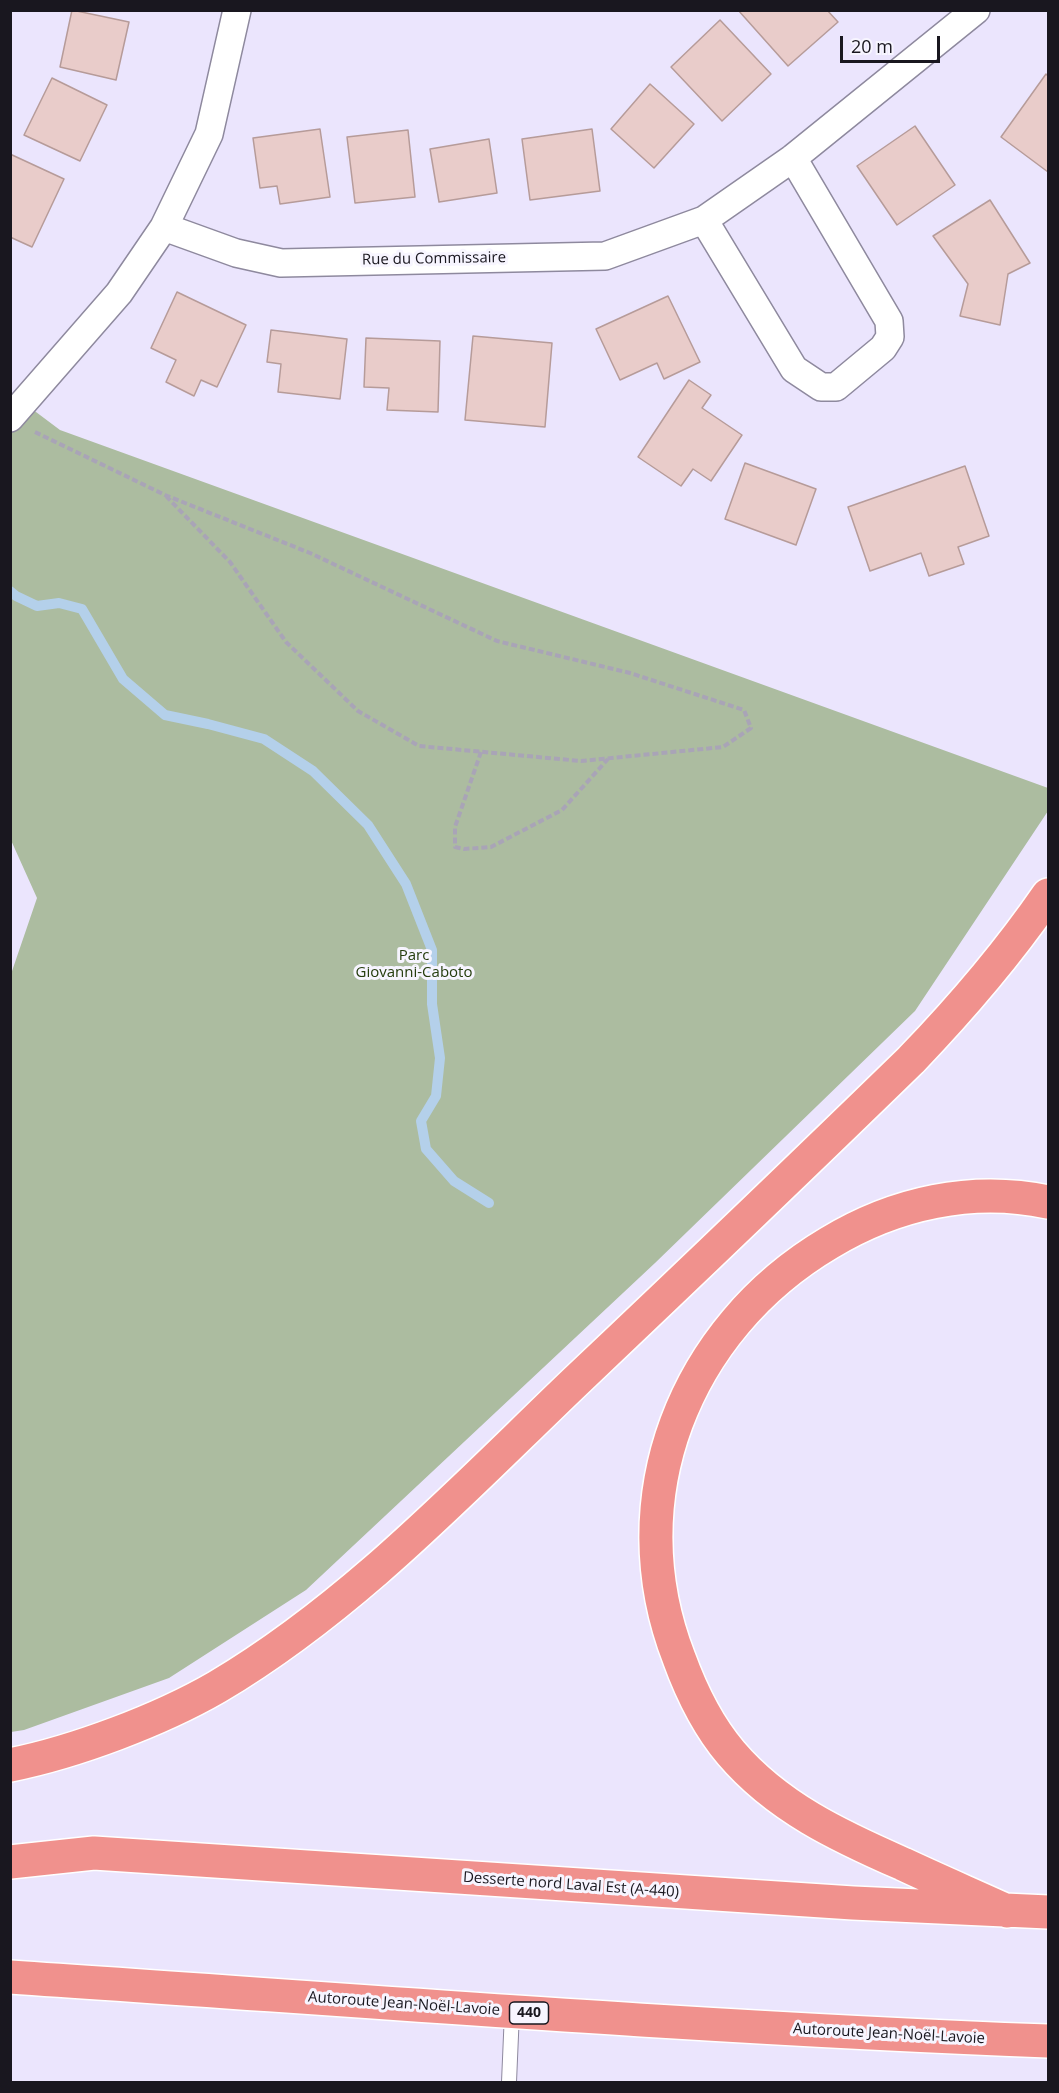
<!DOCTYPE html>
<html>
<head>
<meta charset="utf-8">
<style>
	body { margin:0 }
	#map { position:relative; width:1059px; height:2093px; overflow:hidden; background:#ebe5fd; font-family:"Open Sans",sans-serif }
	canvas { display:block }
	.frame { position:absolute; inset:0; border:12px solid #19171f; pointer-events:none }
	.scale { position:absolute; left:840px; top:36px; width:100px; height:27px; box-sizing:border-box; border:3px solid #19171f; border-top:0; padding-left:8px; font-size:18px; line-height:21px; white-space:nowrap; color:#19171f; -webkit-text-stroke:4px #f7f5ff; paint-order:stroke }
</style>
</head>
<body>
<div id="map">
<canvas width="1059" height="2093"></canvas>
<div class="frame"></div>
<div class="scale">20 m</div>
</div>
<script>
const ctx = document.querySelector('canvas').getContext('2d');
ctx.lineJoin = 'round';
function paint(path, color) { ctx.fillStyle = color; ctx.fill(path, 'evenodd'); }
function stroke(path, color, width, dash) { ctx.strokeStyle = color; ctx.lineWidth = width; ctx.lineCap = dash ? 'butt' : 'round'; ctx.setLineDash(dash || []); ctx.stroke(path); }
function write(font, color, halo, rows, align = 'center') {
  ctx.font = font + ' "Open Sans",sans-serif'; ctx.lineWidth = 6; ctx.setLineDash([]); ctx.textBaseline = 'middle'; ctx.strokeStyle = halo; ctx.fillStyle = color; for (const [text, x, y, turn = 0] of rows) {
    ctx.save(); ctx.translate(x, y); ctx.rotate((+turn || 0) * Math.PI / 180); ctx.textAlign = isNaN(turn) ? turn : align; if (halo) ctx.strokeText(text, 0, 0); ctx.fillText(text, 0, 0); ctx.restore();
  }
}
paint(new Path2D(`
	M24,403L60,430L1048,788V811L915,1011L655,1263L306,1590L169,1678L24,1730L11,1732L10,977L37,898L10,838V418Z`), '#acbca0');
stroke(new Path2D(`
	M10,591L16,596L37,606L59,603L82,609L123,679L165,715L208,724L264,739L313,771L368,825L406,884L432,950V1004L440,1058L436,1096L421,1121L426,1149L454,1181L489,1203`), '#b4d0ea', 10);
const building = new Path2D(`
	M72,10L129,22L116,80L60,67Z
	M738,10H827L838,22L788,66Z
	M720,20L771,74L722,121L671,67Z
	M1046,74L1048,76V172L1001,137Z
	M52,78L107,105L80,161L24,135Z
	M650,84L694,124L654,168L611,129Z
	M915,126L955,185L897,225L857,166Z
	M320,129L330,197L280,204L277,186L260,188L253,138Z
	M592,129L600,191L530,200L522,139Z
	M408,130L415,197L355,203L347,137Z
	M489,139L497,193L439,202L430,149Z
	M10,154L64,179L32,247L10,237Z
	M990,200L1030,263L1008,274L1000,325L960,316L968,284L933,236Z
	M177,292L246,325L217,387L201,380L194,396L166,382L176,360L151,348Z
	M668,296L700,362L664,379L657,363L620,380L596,329Z
	M271,330L347,339L340,399L278,392L281,364L267,362Z
	M473,336L552,343L545,427L465,420Z
	M366,338L440,341L438,412L387,410L389,388L364,387Z
	M689,380L711,395L702,408L742,435L711,481L693,469L681,486L638,457Z
	M745,463L816,489L796,545L725,519Z
	M965,466L989,536L958,547L964,564L929,576L921,553L870,571L848,507Z`);
paint(building, '#e9ccca');
stroke(building, '#b69b99', 1.5);
const lane = new Path2D(`
	M509,2082L512,2012`);
const street = new Path2D(`
	M704,220L794,369L821,387H836L883,348L890,337L889,321L793,158
	M164,227L236,253L281,263L605,256L704,220L793,158L976,10
	M10,418L119,293L164,227L209,134L237,10`);
const highway = new Path2D(`
	M10,1765C75,1752 160,1720 217,1687C352,1607 462,1490 575,1382C688,1275 800,1168 911,1060C962,1007 1006,956 1048,895
	M10,1862L94,1853L853,1903L1048,1912
	M1007,1911C972,1895 937,1880 903,1864C839,1836 777,1807 731,1753C708,1726 691,1691 679,1658C617,1499 684,1329 829,1243C895,1203 972,1186 1048,1202
	M10,1977C356,2000 702,2028 1048,2041`);
stroke(lane, '#8e899e', 16);
stroke(street, '#8e899e', 30);
stroke(highway, '#fff', 36);
stroke(new Path2D(`
	M35,432L165,495L310,553L497,641L630,673L744,710L751,728L723,747L581,761L419,746L358,711L286,642L230,562L165,495
	M481,752L455,827V847L464,849L491,847L562,810L608,759`), '#a9a4b7', 4, [6, 3]);
stroke(lane, '#fff', 14);
stroke(street, '#fff', 27);
stroke(highway, '#f0918d', 33);
for (const [x, y, w] of [
	[529,2013,39]
]) { const box = new Path2D(); box.roundRect(x - w / 2, y - 11, w, 22, 4.5); ctx.fillStyle = '#f7f5ff'; ctx.fill(box); stroke(box, '#19171f', 1.5); }
write('bold 14px', '#19171f', null, [
	["440",529,2013]
]);
write('15px', '#19171f', '#f7f5ff', [
	["Rue du Commissaire",434,259,-1],
	["Desserte nord Laval Est (A-440)",571,1885,4],
	["Autoroute Jean-Noël-Lavoie",404,2004,4],
	["Autoroute Jean-Noël-Lavoie",889,2034,3]
]);
write('15px', '#253d0d', '#f7f5ff', [
	["Parc",414,956],
	["Giovanni-Caboto",414,973]
]);
</script>
</body>
</html>
